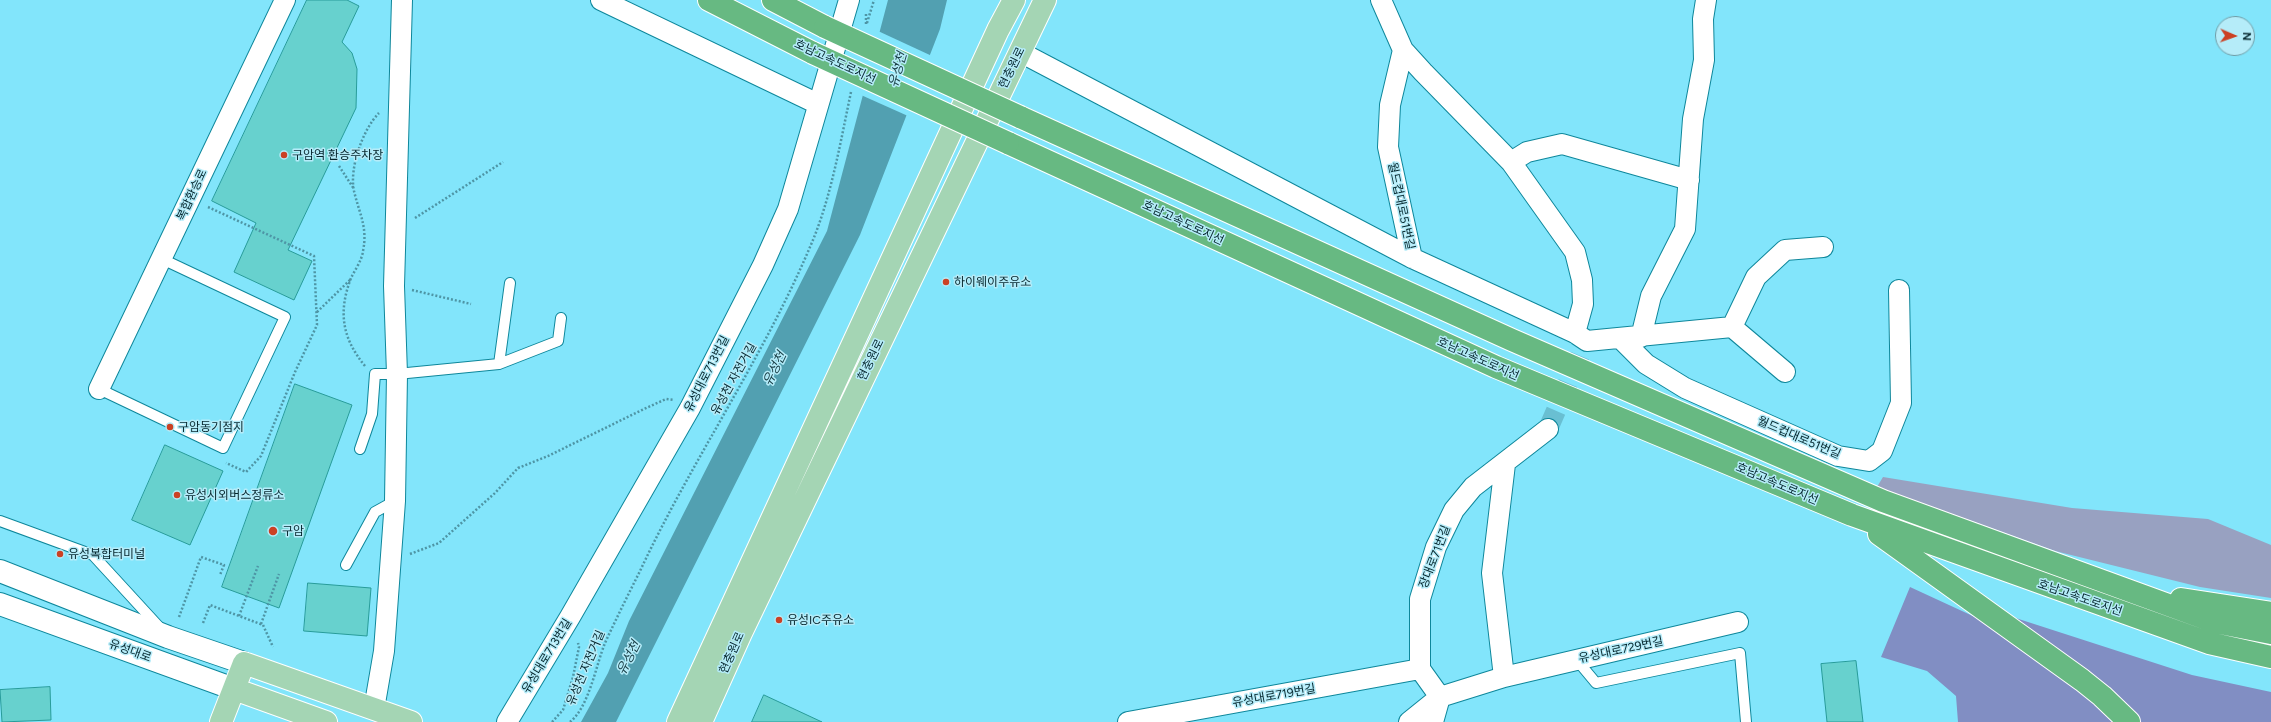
<!DOCTYPE html>
<html>
<head>
<meta charset="utf-8">
<style>
	body { margin:0 }
	#map { position:relative; width:2271px; height:722px; overflow:hidden; background:#82e5fb; font-family:Figtree,sans-serif }
	canvas { display:block }
	.north { position:absolute; left:2215px; top:16px; width:40px; height:40px; box-sizing:border-box; background:#b5ecf9; border:1px solid #6f9da7; border-radius:50%; rotate:92deg; font-size:11px; font-weight:700; line-height:16px; text-align:center; color:#05262d }
	.north::after { content:''; display:block; margin:auto; width:14px; height:18px; background:#cb4124; clip-path:polygon(50% 0,100% 100%,50% 72%,0 100%) }
</style>
</head>
<body>
<div id="map">
<canvas width="2271" height="722"></canvas>
<div class="north">N</div>
</div>
<script>
const ctx = document.querySelector('canvas').getContext('2d');
ctx.lineJoin = 'round';
function paint(path, color) { ctx.fillStyle = color; ctx.fill(path, 'evenodd'); }
function stroke(path, color, width, dash) { ctx.strokeStyle = color; ctx.lineWidth = width; ctx.lineCap = dash ? 'butt' : 'round'; ctx.setLineDash(dash || []); ctx.stroke(path); }
function write(font, color, halo, rows, align = 'center') {
  ctx.font = font + ' Figtree,"Noto Sans KR",sans-serif'; ctx.lineWidth = 3; ctx.setLineDash([]); ctx.textBaseline = 'middle'; ctx.strokeStyle = halo; ctx.fillStyle = color; for (const [text, x, y, turn = 0] of rows) {
    ctx.save(); ctx.translate(x, y); ctx.rotate((+turn || 0) * Math.PI / 180); ctx.textAlign = isNaN(turn) ? turn : align; if (halo) ctx.strokeText(text, 0, 0); ctx.fillText(text, 0, 0); ctx.restore();
  }
}
paint(new Path2D(`
	M1883,477L2072,508L2208,519L2271,545V598L2200,587L2055,551L1877,487Z`), '#98a1c1');
paint(new Path2D(`
	M1910,587L1975,617L2042,655L2122,722H1958L1956,696L1927,671L1881,657Z
	M1997,612L2192,675L2271,692V722H2140L2104,686Z`), '#818ec3');
paint(new Path2D(`
	M888,0H947L940,29L860,235L616,722H581L608,673L629,621L827,231Z`), '#52a0b1');
paint(new Path2D(`
	M878,31L932,56L908,116L861,95Z`), '#82e5fb');
const building = new Path2D(`
	M307,0H347L359,6L342,42L352,53L357,69L356,108L288,250L312,261L294,300L234,272L256,223L212,201Z
	M295,384L352,405L279,608L222,587Z
	M165,445L223,471L190,545L132,520Z
	M308,583L371,588L367,636L304,631Z
	M1856,661L1863,722H1827L1821,664Z
	M50,687L51,720L2,722L0,690Z
	M764,695L822,722H752Z`);
paint(building, '#67d1ce');
stroke(building, '#289b99', 1);
stroke(new Path2D(`
	M1548,429L1581,353`), '#69bfd2', 20, [20, 10]);
const service = new Path2D(`
	M499,364L510,283
	M99,389L223,448L285,317L162,259
	M360,449L372,414L375,374H397L499,364L558,341L561,318
	M0,521L93,555L160,628
	M346,565L375,512L395,501
	M1576,659L1596,683L1740,653L1746,722`);
const minor = new Path2D(`
	M601,0L818,104
	M1381,0L1403,50L1423,72L1511,162L1575,252L1582,280L1583,304L1575,333
	M1403,50L1390,105L1388,147L1412,258
	M1020,52L1412,258L1575,333L1587,341L1732,327L1785,372
	M1511,162L1527,152L1562,144L1689,180
	M1732,327L1756,277L1785,250L1823,247
	M1641,337L1651,296L1685,229L1693,119L1704,60L1703,19L1706,0
	M1620,338L1646,364L1685,388L1838,456L1869,461L1882,451L1901,403L1899,290
	M99,389L285,0
	M1504,677L1492,573L1505,464
	M374,709L384,651L395,501L397,374L394,286L402,0
	M507,722L570,617L690,408L763,265L788,209L849,0
	M1128,722L1420,669
	M1409,722L1440,697L1504,677L1738,622
	M1433,722L1440,697L1420,669V599L1436,547L1454,510L1473,487L1548,429`);
const tertiary = new Path2D(`
	M0,571L168,637L244,663
	M0,604L234,689`);
const primary = new Path2D(`
	M234,689L326,722
	M221,722L244,663L411,722
	M678,722L998,30L1014,0
	M701,722L741,633L1045,0`);
const motorway = new Path2D(`
	M709,0L813,53
	M773,0L825,27
	M1020,117L1512,340L1883,501L2215,622L2271,633
	M1008,143L1496,367L1852,515L2209,643L2271,657
	M1879,534L2082,680L2102,696L2129,722
	M2181,599L2271,613`);
stroke(service, '#0e879b', 12);
stroke(minor, '#0e879b', 22);
stroke(tertiary, '#0e879b', 24);
stroke(primary, '#fff', 24);
stroke(motorway, '#fff', 24);
stroke(new Path2D(`
	M866,14V25
	M867,23L874,0
	M339,166L354,189
	M208,207L314,256L317,325L295,372L261,456L246,472L226,463
	M415,218L503,162
	M412,290L471,304
	M317,312L350,280
	M365,366C342,338 338,312 351,278C355,270 362,260 363,251C368,227 359,213 354,191C349,168 363,129 379,113
	M410,554L439,543L495,493L518,468L548,456L644,409L666,399L674,400
	M239,616L258,566
	M179,617L201,557L224,565L220,575
	M203,623L210,605L263,625L273,647
	M261,624L279,574
	M552,722L563,710L573,677L579,647L578,643
	M570,722C589,707 596,665 605,643C616,619 628,595 640,571C692,460 762,360 810,247C831,199 840,144 851,92`), '#4e95a5', 2.5, [2, 2]);
stroke(service, '#fff', 10);
stroke(minor, '#fff', 20);
stroke(tertiary, '#fff', 22);
stroke(primary, '#a4d5b4', 22);
stroke(motorway, '#67b982', 22);
const motorwayBridge = new Path2D(`
	M825,27L1020,117
	M813,53L1008,143`);
stroke(motorwayBridge, '#fff', 24, []);
stroke(motorwayBridge, '#67b982', 22);
for (const [x, y, r, color] of [
	[284,155,4,"#cb4124"],
	[946,282,4,"#cb4124"],
	[170,427,4,"#cb4124"],
	[177,495,4,"#cb4124"],
	[273,531,5,"#cb4124"],
	[60,554,4,"#cb4124"],
	[779,620,4,"#cb4124"]
]) { const dot = new Path2D(); dot.arc(x, y, r, 0, 2 * Math.PI); ctx.fillStyle = color; ctx.fill(dot); stroke(dot, '#b5ecf9', 1.5); }
write('12px', '#05262d', '#b5ecf9', [
	["호남고속도로지선",835,62,25],
	["현충원로",1012,68,-64],
	["복합환승로",192,195,-65],
	["월드컵대로51번길",1401,206,78],
	["호남고속도로지선",1183,223,25],
	["호남고속도로지선",1478,359,24],
	["현충원로",871,360,-64],
	["유성대로713번길",707,374,-63],
	["유성천 자전거길",734,379,-61],
	["월드컵대로51번길",1799,438,23],
	["호남고속도로지선",1777,484,23],
	["장대로71번길",1435,557,-69],
	["호남고속도로지선",2080,598,19],
	["유성대로729번길",1621,650,-12],
	["유성대로",130,651,20],
	["현충원로",732,653,-66],
	["유성대로713번길",547,656,-59],
	["유성천 자전거길",586,668,-67],
	["유성대로719번길",1274,696,-10]
]);
write('12px', '#05262d', '#b5ecf9', [
	["구암역 환승주차장",292,155],
	["하이웨이주유소",954,282],
	["구암동기점지",178,427],
	["유성시외버스정류소",185,495],
	["구암",282,531],
	["유성복합터미널",68,554],
	["유성IC주유소",787,620]
], 'left');
write('italic 13px', '#1b4048', '#b5ecf9', [
	["유성천",898,70,-74],
	["유성천",775,369,-64],
	["유성천",629,658,-63]
]);
</script>
</body>
</html>
